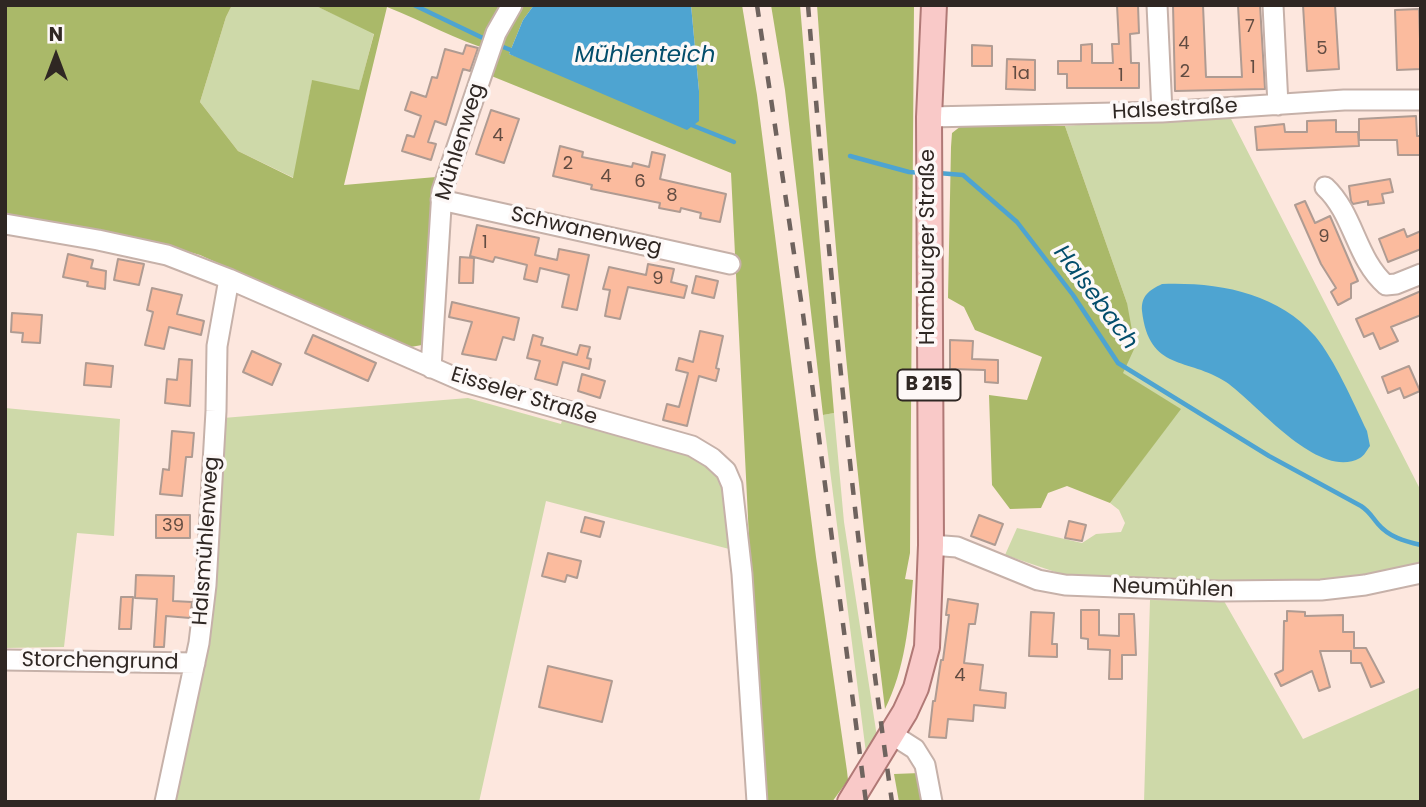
<!DOCTYPE html>
<html>
<head>
<meta charset="utf-8">
<style>
	body { margin:0 }
	#map { position:relative; width:1426px; height:807px; overflow:hidden; background:#fde7de; font-family:Poppins,sans-serif }
	canvas { display:block }
	.frame { position:absolute; inset:0; border:7px solid #2f2723; pointer-events:none }
	.north { position:absolute; left:21px; top:21px; width:70px; height:70px; -webkit-text-stroke:5px #fdf8f7; paint-order:stroke; rotate:0deg; font-size:19px; font-weight:700; line-height:28px; text-align:center; color:#2f2723 }
	.north::after { content:''; display:block; margin:auto; width:24px; height:32px; background:#2f2723; clip-path:polygon(50% 0,100% 100%,50% 72%,0 100%) }
</style>
</head>
<body>
<div id="map">
<canvas width="1426" height="807"></canvas>
<div class="frame"></div>
<div class="north">N</div>
</div>
<script>
const ctx = document.querySelector('canvas').getContext('2d');
ctx.lineJoin = 'round';
function paint(path, color) { ctx.fillStyle = color; ctx.fill(path, 'evenodd'); }
function stroke(path, color, width, dash) { ctx.strokeStyle = color; ctx.lineWidth = width; ctx.lineCap = dash ? 'butt' : 'round'; ctx.setLineDash(dash || []); ctx.stroke(path); }
function write(font, color, halo, rows, align = 'center') {
  ctx.font = font + ' Poppins,sans-serif'; ctx.lineWidth = 7; ctx.setLineDash([]); ctx.textBaseline = 'middle'; ctx.strokeStyle = halo; ctx.fillStyle = color; for (const [text, x, y, turn = 0] of rows) {
    ctx.save(); ctx.translate(x, y); ctx.rotate((+turn || 0) * Math.PI / 180); ctx.textAlign = isNaN(turn) ? turn : align; if (halo) ctx.strokeText(text, 0, 0); ctx.fillText(text, 0, 0); ctx.restore();
  }
}
paint(new Path2D(`
	M232,5H314L374,33L359,91L312,81L294,178L238,151L200,102L226,17Z
	M1228,113L1421,491V562L1339,582L1280,586L1079,580L1005,555L1017,528L1082,543L1096,534L1121,532L1125,523L1119,510L1110,503L1180,409L1122,373L1127,303L1065,126Z
	M468,398L561,424L563,417L690,452C732,480 727,505 733,550L546,501L479,802H170L223,418Z
	M5,408L120,419L114,536L77,533L64,647L5,648Z
	M834,413L844,522L877,737L866,753L823,415Z
	M1150,600L1224,601L1303,739L1421,687V802H1144Z`), '#ced9a9');
paint(new Path2D(`
	M5,5H232L226,17L200,102L238,151L293,178L312,80L359,90L374,34L314,5H534L523,20L509,54L699,121V91L691,5H742L757,95L816,557L847,771L848,780L832,802H762L731,173L489,75L493,51C456,40 423,21 387,7L344,185L436,177L422,345L405,348L200,255L143,239L5,214Z
	M771,5H800L834,413L823,415L785,90Z
	M817,5H914L910,553L905,579L913,580C909,624 905,669 885,709C856,475 833,241 817,5Z
	M961,126H1065L1127,303L1135,347L1123,373L1181,409L1110,503L1067,486L1048,493L1041,508L1010,509L992,485L989,395L1027,400L1042,357L975,330L964,307L948,298L951,147L952,133Z
	M920,773L926,802H899L894,774Z`), '#aab969');
paint(new Path2D(`
	M534,5H691L699,91V121L687,130L509,54L523,20Z
	M1162,284C1217,282 1277,292 1315,336C1335,360 1353,402 1367,431L1370,446C1367,450 1364,456 1360,458C1318,481 1257,403 1226,382C1188,357 1149,372 1142,311C1141,296 1149,290 1162,284Z`), '#4ea4d1');
stroke(new Path2D(`
	M414,5L487,40
	M498,45L516,52
	M689,124L734,142
	M850,156L909,172L923,173
	M938,173L963,175L1017,222L1073,295L1118,363L1269,456L1361,506C1369,511 1372,517 1378,524C1389,537 1404,541 1421,545`), '#4ea4d1', 4.5);
const building = new Path2D(`
	M1117,5H1138L1139,33L1130,34L1131,63H1139V88H1067V74H1058V61H1081V45L1092,44V63H1113L1112,44H1119Z
	M1173,5H1203L1206,77H1242L1238,5H1260L1265,89L1175,91Z
	M1303,5H1335L1339,69L1307,71Z
	M1419,9L1421,69L1397,70L1395,10Z
	M466,45L478,48L470,71L463,69L446,125L435,121L428,142L436,144L431,160L402,151L407,135L414,137L421,116L405,110L411,92L426,97L432,77L437,78L445,49L463,54Z
	M972,45L992,46V66H972Z
	M1007,59L1035,60V90L1006,89Z
	M491,110L519,119L504,163L476,154Z
	M1416,116L1417,136H1421V155H1398L1397,140H1359V119Z
	M1336,120V132H1358L1359,146L1257,150L1255,127L1284,124L1285,132H1307V121Z
	M560,146L583,152L582,157L632,167L633,163L649,167L652,152L665,155L660,179L726,194L720,222L700,218L701,213L681,208L680,212L659,208L660,203L591,189L592,185L553,176Z
	M1390,179L1393,192L1382,194L1384,203L1368,205V201L1353,204L1351,201L1349,186Z
	M1305,201L1315,223L1330,216L1358,281L1351,284V298L1338,305L1331,292L1336,288L1321,264L1295,205Z
	M477,225L539,238L535,255L557,260L559,249L589,255L577,310L562,307L569,275L540,268L537,282L524,279L527,265L495,257L493,262L470,256Z
	M1404,229L1407,237L1421,231V249L1388,262L1379,239Z
	M68,254L93,260L91,268L106,271L105,289L87,286L88,282L63,277Z
	M460,257L474,258L473,283H459Z
	M118,259L144,264L139,285L114,280Z
	M648,264L674,269L671,282L687,286L684,298L628,287L620,319L605,316L610,290L603,289L609,267L646,275Z
	M696,276L718,281L714,298L692,293Z
	M152,288L182,295L177,314L204,321L201,335L169,327L164,349L145,345L153,312L147,310Z
	M1421,291V315L1391,327L1398,341L1380,349L1373,333L1364,337L1356,319Z
	M452,302L519,318L514,340L503,337L496,360L462,354L472,322L449,317Z
	M12,313L42,315L40,343L22,342L23,333L11,332Z
	M700,331L723,336L716,368L719,369L716,381L699,376L687,426L663,420L667,404L679,407L688,373L676,370L679,358L693,362Z
	M313,335L376,363L368,381L305,353Z
	M533,335L543,338L541,345L577,355L580,345L590,347L587,358L591,359L589,369L563,362L557,385L535,379L540,361L527,358Z
	M950,340L973,341L972,359L998,360V383L985,382V370L950,369Z
	M252,351L281,364L272,385L243,372Z
	M179,359L192,360L190,406L165,403L167,379L177,380Z
	M86,363L113,366L111,387L84,385Z
	M1409,366L1420,391L1404,398L1400,388L1388,393L1382,377Z
	M582,374L605,381L600,398L578,391Z
	M172,431L194,433L192,457H186L182,496L160,494L163,469L169,470Z
	M156,515H190V538H156Z
	M979,515L1003,524L995,545L971,536Z
	M585,517L604,522L600,537L581,532Z
	M1069,521L1086,525L1082,541L1065,538Z
	M548,553L581,561L577,578L567,575L565,582L542,576Z
	M136,575L174,576L173,601L192,602L190,618L166,616L164,647H154L157,599L135,598Z
	M121,597H133L131,629H119Z
	M948,599L978,604L975,624H969L964,663L983,665L980,690L1006,693L1005,708L974,705L973,721L948,719L946,738L929,737L933,701H935L941,660H943L949,615H946Z
	M1081,610H1099V635L1119,636V614H1134L1136,655H1122V679H1109L1110,650L1088,649V639L1081,638Z
	M1287,611L1305,612V616L1343,615V632H1354V648H1366L1384,682L1371,687L1361,663H1351V651H1320L1330,687L1319,691L1312,671L1281,686L1275,674L1283,670L1284,621H1287Z
	M1031,612L1054,613L1052,644H1057V657L1029,656Z
	M548,666L612,681L602,722L539,707Z`);
paint(building, '#fbbb9e');
stroke(building, '#af9b92', 2);
const minor = new Path2D(`
	M1157,5L1162,112
	M1273,5L1278,105
	M929,117L1162,112L1344,100H1421
	M1325,187C1354,214 1356,259 1386,285L1396,284L1421,274
	M441,200L730,264
	M5,224L98,240L167,255L229,279L465,382L692,446L712,458L726,471L732,485L742,574L757,802
	M431,368L442,191L496,33L512,5
	M931,545L957,547L1038,580L1065,585L1220,591L1321,590L1365,585L1421,573
	M5,660L195,663
	M893,735L915,749L925,765L932,802
	M165,802L199,643L206,585L216,411L217,346L229,279`);
const major = new Path2D(`
	M850,802L905,712L916,688L927,647L931,545L929,117L934,5`);
stroke(minor, '#c6b1a9', 23);
stroke(major, '#b07976', 28);
stroke(minor, '#fff', 19);
stroke(major, '#f9c9c8', 24);
stroke(new Path2D(`
	M757,5L803,314L866,802
	M808,5C830,272 854,537 892,802`), '#6f635e', 4.5, [12, 12]);
write('18px', '#624c42', null, [
	["7",1250,27],
	["4",1184,44],
	["5",1322,49],
	["1",1253,68],
	["2",1185,72],
	["1a",1021,74],
	["1",1121,76],
	["4",498,136],
	["2",568,164],
	["4",606,177],
	["6",640,182],
	["8",672,196],
	["9",1324,237],
	["1",485,243],
	["9",658,279],
	["39",173,526],
	["4",960,676]
]);
for (const [x, y, w] of [
	[929,385,63]
]) { const box = new Path2D(); box.roundRect(x - w / 2, y - 15.5, w, 31, 5); ctx.fillStyle = '#fdf8f7'; ctx.fill(box); stroke(box, '#2f2723', 2); }
write('bold 19px', '#2f2723', null, [
	["B 215",929,385]
]);
write('21px', '#2f2723', '#fdf8f7', [
	["Halsestraße",1175,110,-3],
	["Mühlenweg",461,142,-73],
	["Schwanenweg",586,232,13],
	["Hamburger Straße",929,247,-90],
	["Eisseler Straße",524,397,17],
	["Halsmühlenweg",207,541,-86],
	["Neumühlen",1173,589,2],
	["Storchengrund",100,662,1]
]);
write('italic 23px', '#034d6b', '#fdf8f7', [
	["Mühlenteich",645,56],
	["Halsebach",1095,298,53]
]);
</script>
</body>
</html>
